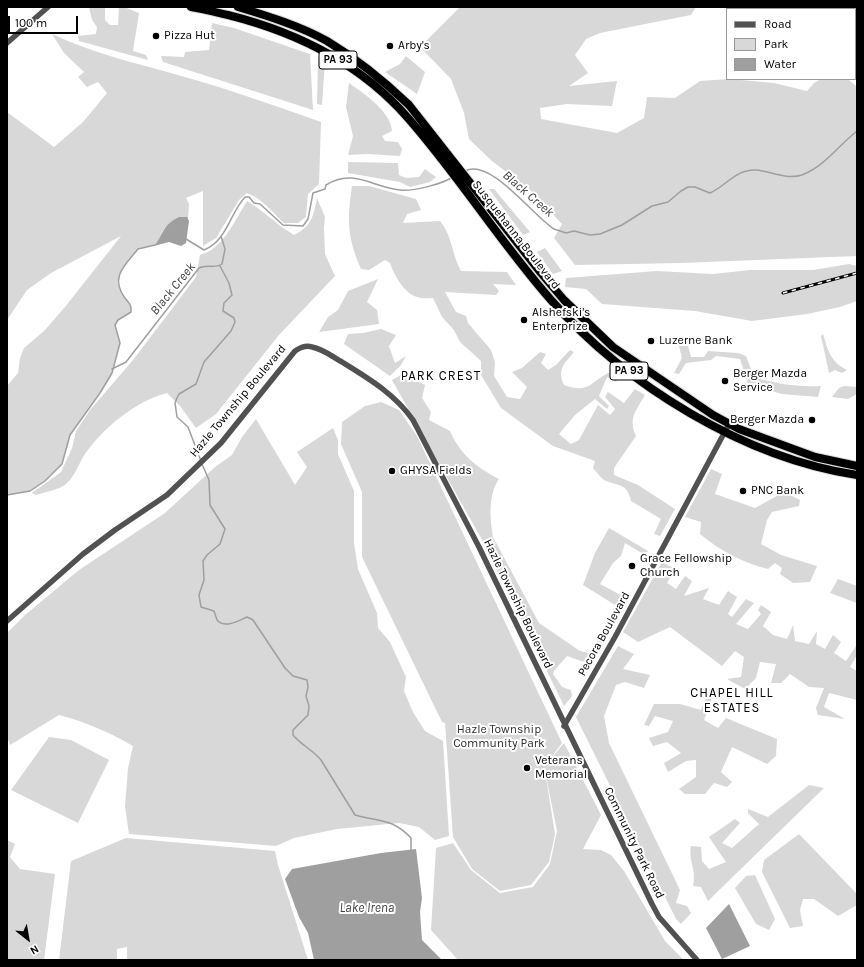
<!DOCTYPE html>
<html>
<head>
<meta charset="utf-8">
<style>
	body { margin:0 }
	#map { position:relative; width:864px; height:967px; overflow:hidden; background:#fff; font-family:Karla,sans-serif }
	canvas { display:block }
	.frame { position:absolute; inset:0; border:8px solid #000; pointer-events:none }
	.legend { position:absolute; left:726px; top:8px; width:130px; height:72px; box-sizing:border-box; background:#fff; border:1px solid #999; margin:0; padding:5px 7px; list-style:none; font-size:12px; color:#000 }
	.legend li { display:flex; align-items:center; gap:8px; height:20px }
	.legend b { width:20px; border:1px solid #999 }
	.north { position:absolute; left:8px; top:919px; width:40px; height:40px; -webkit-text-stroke:3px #fff; paint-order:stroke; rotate:149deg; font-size:11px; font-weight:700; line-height:16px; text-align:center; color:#000 }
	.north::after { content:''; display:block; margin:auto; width:14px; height:18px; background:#000; clip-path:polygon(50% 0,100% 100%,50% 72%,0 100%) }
	.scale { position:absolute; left:8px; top:16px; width:70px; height:18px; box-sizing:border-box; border:2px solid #000; border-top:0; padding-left:5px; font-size:12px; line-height:14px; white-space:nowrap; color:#000; -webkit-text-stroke:3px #fff; paint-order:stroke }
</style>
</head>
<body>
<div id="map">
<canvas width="864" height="967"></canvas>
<div class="frame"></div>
<ul class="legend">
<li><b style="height:5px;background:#515151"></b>Road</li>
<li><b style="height:11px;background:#d8d8d8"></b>Park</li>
<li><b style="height:11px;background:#9f9f9f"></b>Water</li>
</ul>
<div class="north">N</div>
<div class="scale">100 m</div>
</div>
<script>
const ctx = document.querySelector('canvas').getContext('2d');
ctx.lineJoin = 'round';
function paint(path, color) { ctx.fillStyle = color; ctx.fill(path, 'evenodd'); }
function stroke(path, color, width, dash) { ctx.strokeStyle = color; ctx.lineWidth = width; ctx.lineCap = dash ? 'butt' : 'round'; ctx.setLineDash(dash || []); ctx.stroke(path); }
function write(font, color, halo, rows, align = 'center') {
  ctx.font = font + ' Karla,sans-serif'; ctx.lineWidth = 4; ctx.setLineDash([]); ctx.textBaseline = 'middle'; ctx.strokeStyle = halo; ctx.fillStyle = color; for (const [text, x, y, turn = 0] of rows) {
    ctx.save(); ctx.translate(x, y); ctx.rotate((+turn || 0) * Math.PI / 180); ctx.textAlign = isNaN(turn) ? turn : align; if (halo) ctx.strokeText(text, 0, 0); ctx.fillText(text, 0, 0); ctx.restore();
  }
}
paint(new Path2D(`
	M89,7H105V20L110,25H118L119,7H124L139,13L133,51L146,55L148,60L79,41L78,36L96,34L97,27L92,20Z
	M460,7H696L691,15L600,33L586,39L575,55L588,73L569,86L617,81L612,106L567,104L540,108L541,119L617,133L644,118L647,97L675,98L700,81L730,79L774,83L807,91L814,83L821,79H848L857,87V256L681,263L575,265L554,238L562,224L531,191L492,161L469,139L464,113L451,79L420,47Z
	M212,23L234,28L310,54L313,110L163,62L161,56L184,57L185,52L209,50Z
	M52,34C94,54 140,64 185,77C231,90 276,106 321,122L319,184L308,194L306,217L298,223H284C272,212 263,199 247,193L239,200L216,238L203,246V191L186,198L189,204L188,219C180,214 170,222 164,229C160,234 161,242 154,245C151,247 143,247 138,249C126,264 109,277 125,298C129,303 132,305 131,312L118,320L115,325L120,343L112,373L100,393L70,435L62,464L45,481L30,491L7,495V386L18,373L20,358L24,348L44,331L65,307L121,236L51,273L27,290L7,320V112L54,147L83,122L107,93L98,82L87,87L78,77L84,72L64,53Z
	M406,56L425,72L417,94L385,72L400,64Z
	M318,59L325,61L322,105L317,104Z
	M349,83C365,94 391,112 392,131L382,136L385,141L398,142L402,149L400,156L367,154L348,155L353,136L346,107Z
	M348,162L398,163L399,175L406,178L419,177L425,169L436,177L430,182L410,187L400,182L348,173Z
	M352,186H369L416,199L421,210L407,214L403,223L440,221C452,235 452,255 461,271L507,272L516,285L493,284L499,291L496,295L445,292L456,312L466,316L468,323L491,350L495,362L494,376L507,397L520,399L527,387L512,372L522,368L540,352L546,354L541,363L548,370L556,365L570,350L574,352C564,364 557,369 564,385C591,395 590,380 613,371L618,378L616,382L607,377L599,396L609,406L607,409L595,399L575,415L559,434L571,444L579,440L598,405L610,415L615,409L605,397L608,392L624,403L635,389L645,395C636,411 628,418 636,436L614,468V475L638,485L675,509L660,536L654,534L661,519L631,501C627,483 619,486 606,481C601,479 597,472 593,468L595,461L553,446L501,408L481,375V361L460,342L454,330L442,317L433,298C429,298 422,299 417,297C404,293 394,275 390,263L385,260L369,270L361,269C347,237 347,220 352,186Z
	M489,189H494L530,232L523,235Z
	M317,198L325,217L324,228L325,254L335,276L279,335L216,414L196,428L180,406L167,393C136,401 104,427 85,454C79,463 75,476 67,483C60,490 45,492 36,495L32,493L61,472L72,448L76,431L90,410L133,360L196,277L200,255C223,249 235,220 247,201C264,211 277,225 294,235C312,226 313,217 317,198Z
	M545,248L562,271L553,274L537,252Z
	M849,264L857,266V301L840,307L807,314L752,321L695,311L602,304L586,289L565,287L566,278L657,271L713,274L750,270H813Z
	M378,279L367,302L377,310L379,324L319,332L328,317L338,310L348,291Z
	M381,329L396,335L389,346L395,363L406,356L401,365L390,376L344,344L348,334L363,333Z
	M823,334C828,351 831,362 847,370L842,373L835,370L829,373L821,336Z
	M679,346H688L691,357H704L708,351L738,353L746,356L754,377C776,384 798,387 821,386L818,397L782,394L748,384L740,359L716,356L711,360L686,363L679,374L674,373L682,358Z
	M403,374L425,385L422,398L431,412L429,420L450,431C460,454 476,467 499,479C488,495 490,518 493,537L539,623L580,651L592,654L599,637L603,640L593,662L581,661L567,656L554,671L553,674L562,687L571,690L572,696L564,706L485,545L392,380Z
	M844,386L857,387V394L848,399L832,397L839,388Z
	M381,402L399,410L417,436L562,743L544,767L564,743L601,815L583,849L601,850L611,855L624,871L665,941L684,960H458L431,930L436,848L453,843L471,870L500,893L533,887L550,864L557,831L545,771L555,834L549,862L531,885L500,891L472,869L453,837L445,723L442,722L362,557V492L341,444L342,422L365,406Z
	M256,419L295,485L307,467L297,452L333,428L338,440V454L354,491V543L358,569L377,613L378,628L390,642L406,677L404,691L413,712L425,731L443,741L449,836L435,840L419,827L399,823L337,829L294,838L276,846L129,834L125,807L128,768L133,746C109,732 86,722 59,715L10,745L7,736V633L25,615L79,570L165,513L215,467L232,455L242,437Z
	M711,469L722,474L715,494L755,508L784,492L800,500L799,506L772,512L767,520L761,544L781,555L817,566L810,582L793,583L780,574L782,568L775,563L768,569C743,563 719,550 700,534L701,522L685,517Z
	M609,528L648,551L645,555L625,543L621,556L613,563L600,584L628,599L614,623L609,620L615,605L583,585L595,553Z
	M662,562L675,569L667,583L676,589L685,576L692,581L684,596L709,588L703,599L719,605L728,591L737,597L728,614L732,617L746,599L754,603L736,624L748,629L761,614L758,610L761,605L771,612L763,626L773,635L787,639L793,625L795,641L809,644L817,631L816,644L825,649L833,635L841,642L834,653L846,661L856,646L857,647V655L850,667L857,671V700L829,693L824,707L845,719L818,715L816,708L824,688L809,687L790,674L781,683H771L776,664L760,662L756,678L745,689L727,679L741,677L744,657L735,651L722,666L670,627L638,642L623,632Z
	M838,579L857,586V603L830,593Z
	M618,646L634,654L623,669L650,675L644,688L625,682L616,685L604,716L609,743L680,890L676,903L687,906L691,913L681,924L676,919L576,717Z
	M708,694L713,695L704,720L718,728L726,718L777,739L776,756L767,764L732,747L721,772L732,782L727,787L714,783L705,794H685L679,789L696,777V760L686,761L668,772L664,763L681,753L667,742L653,746L649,738L668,732L673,721L655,716L649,726L644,725L654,704H680L701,710Z
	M49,737L71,740L109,760L78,823L11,790Z
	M809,785L824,788L708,901L701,887L693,886C697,869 688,862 691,846L701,847L702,861L709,869L726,862L709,837L735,819L740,823L722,843L732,848L759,824L748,813V809L768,817Z
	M799,834L857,894V905L838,916L814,899H803L800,910L803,926L790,928L762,872L764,860Z
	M126,838L275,851L278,865L308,960H127V947L117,949V960H59L71,861Z
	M7,840L15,844L10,857L20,869L55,874L44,960H7Z
	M755,875L775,919L769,930L756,924L735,888L746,876Z`), '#d8d8d8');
paint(new Path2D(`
	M179,217H187L189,221L186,243L181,246L169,242L154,246C165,233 161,226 179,217Z
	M416,849L422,898L420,912L422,940L442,960H314L308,933L299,917L285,879L292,869L381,853Z
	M729,904L750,946L722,959L706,928Z`), '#9f9f9f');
stroke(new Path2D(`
	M465,171C490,157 533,216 554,229L566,233L574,231L590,235L600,234L622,225L652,206L668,202L681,191L688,187H695L710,193C726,186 736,169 756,170C770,171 786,180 802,175C825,166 838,146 857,131
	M186,239L204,250C227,241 230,213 245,197H249L254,203L260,204L283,225L303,226L308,219L313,193L325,189L326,185C353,168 372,187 400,190C412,192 442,184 453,177
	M112,369L126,362L199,268C207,264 215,269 222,264L225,249L221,236
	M201,461L188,427L177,417L175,403L177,398L179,394L196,384L204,362L231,331L235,322L234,318L223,311L224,303L232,295L229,283L220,266
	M202,464L209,480L210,505L225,529L220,544L207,555L203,561L204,580L199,595L201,607L214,611L217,620C225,629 238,621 247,617L253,620L285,668L293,676L307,680L308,687L306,696L309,706L308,715L293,730V735C301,745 313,750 321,760L355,815C380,822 392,818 411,838V851
	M7,495L30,491L45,481L62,464L70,435L100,393L112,373L120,343L115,325L118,320L131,312C132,305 129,303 125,298C109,277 126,264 138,249L155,245`), '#9f9f9f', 1.5);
const highway = new Path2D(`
	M191,7C203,9 215,12 228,15C296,32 361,64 408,118C459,176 500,242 551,300C626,385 744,458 857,475
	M238,7C268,16 300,26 327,41C357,59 384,81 409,105L541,273L564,300L613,347L713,415L739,429L815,457L857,466`);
stroke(highway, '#dbdbdb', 10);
stroke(new Path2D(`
	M7,43L48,7
	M7,621L83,554L115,530L167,495L221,443L295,351C301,347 306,345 312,347C323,349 333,357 342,362C368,378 395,394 413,420L479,547L652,904L659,917L697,960
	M564,726L615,637L729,424`), '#515151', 5.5);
stroke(highway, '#000', 8);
const rail = new Path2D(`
	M783,293L857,273`);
stroke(rail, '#000', 3);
stroke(rail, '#fff', 1.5, [4.5]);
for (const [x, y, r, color] of [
	[156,36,4,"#000"],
	[390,46,4,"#000"],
	[524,320,4,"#000"],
	[651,341,4,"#000"],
	[725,381,4,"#000"],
	[812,420,4,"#000"],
	[392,471,4,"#000"],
	[743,491,4,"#000"],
	[632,566,4,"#000"],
	[527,768,4,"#000"]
]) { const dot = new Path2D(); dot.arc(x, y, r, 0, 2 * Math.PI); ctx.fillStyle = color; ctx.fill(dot); stroke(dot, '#fff', 1.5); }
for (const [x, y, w] of [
	[338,60,38],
	[629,371,38]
]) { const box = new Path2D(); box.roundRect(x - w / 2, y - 9, w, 18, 3); ctx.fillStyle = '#fff'; ctx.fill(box); stroke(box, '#000', 1); }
write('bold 11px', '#000', null, [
	["PA 93",338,60],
	["PA 93",629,371]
]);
write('12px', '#000', '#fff', [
	["Pizza Hut",164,36],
	["Arby's",398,46],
	["Alshefski's",532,313],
	["Enterprize",532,327],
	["Luzerne Bank",659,341],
	["Berger Mazda",733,374],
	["Service",733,388],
	["Berger Mazda",804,420,"right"],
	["GHYSA Fields",400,471],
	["PNC Bank",751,491],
	["Grace Fellowship",640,559],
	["Church",640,573],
	["Veterans",535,761],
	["Memorial",535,775]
], 'left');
write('12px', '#000', '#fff', [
	["Susquehanna Boulevard",516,235,52],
	["Hazle Township Boulevard",238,401,-50],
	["Hazle Township Boulevard",518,604,64],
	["Pecora Boulevard",604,634,-61],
	["Community Park Road",634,843,64]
]);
write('12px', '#2f2f2f', '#fff', [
	["Hazle Township",499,730],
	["Community Park",499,744]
]);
write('italic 13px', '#404040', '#fff', [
	["Black Creek",528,194,41],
	["Black Creek",173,289,-51],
	["Lake Irena",367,908]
]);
ctx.letterSpacing = '1px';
write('13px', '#000', '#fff', [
	["PARK CREST",441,376],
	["CHAPEL HILL",732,693],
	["ESTATES",732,708]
]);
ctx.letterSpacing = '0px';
</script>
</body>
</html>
